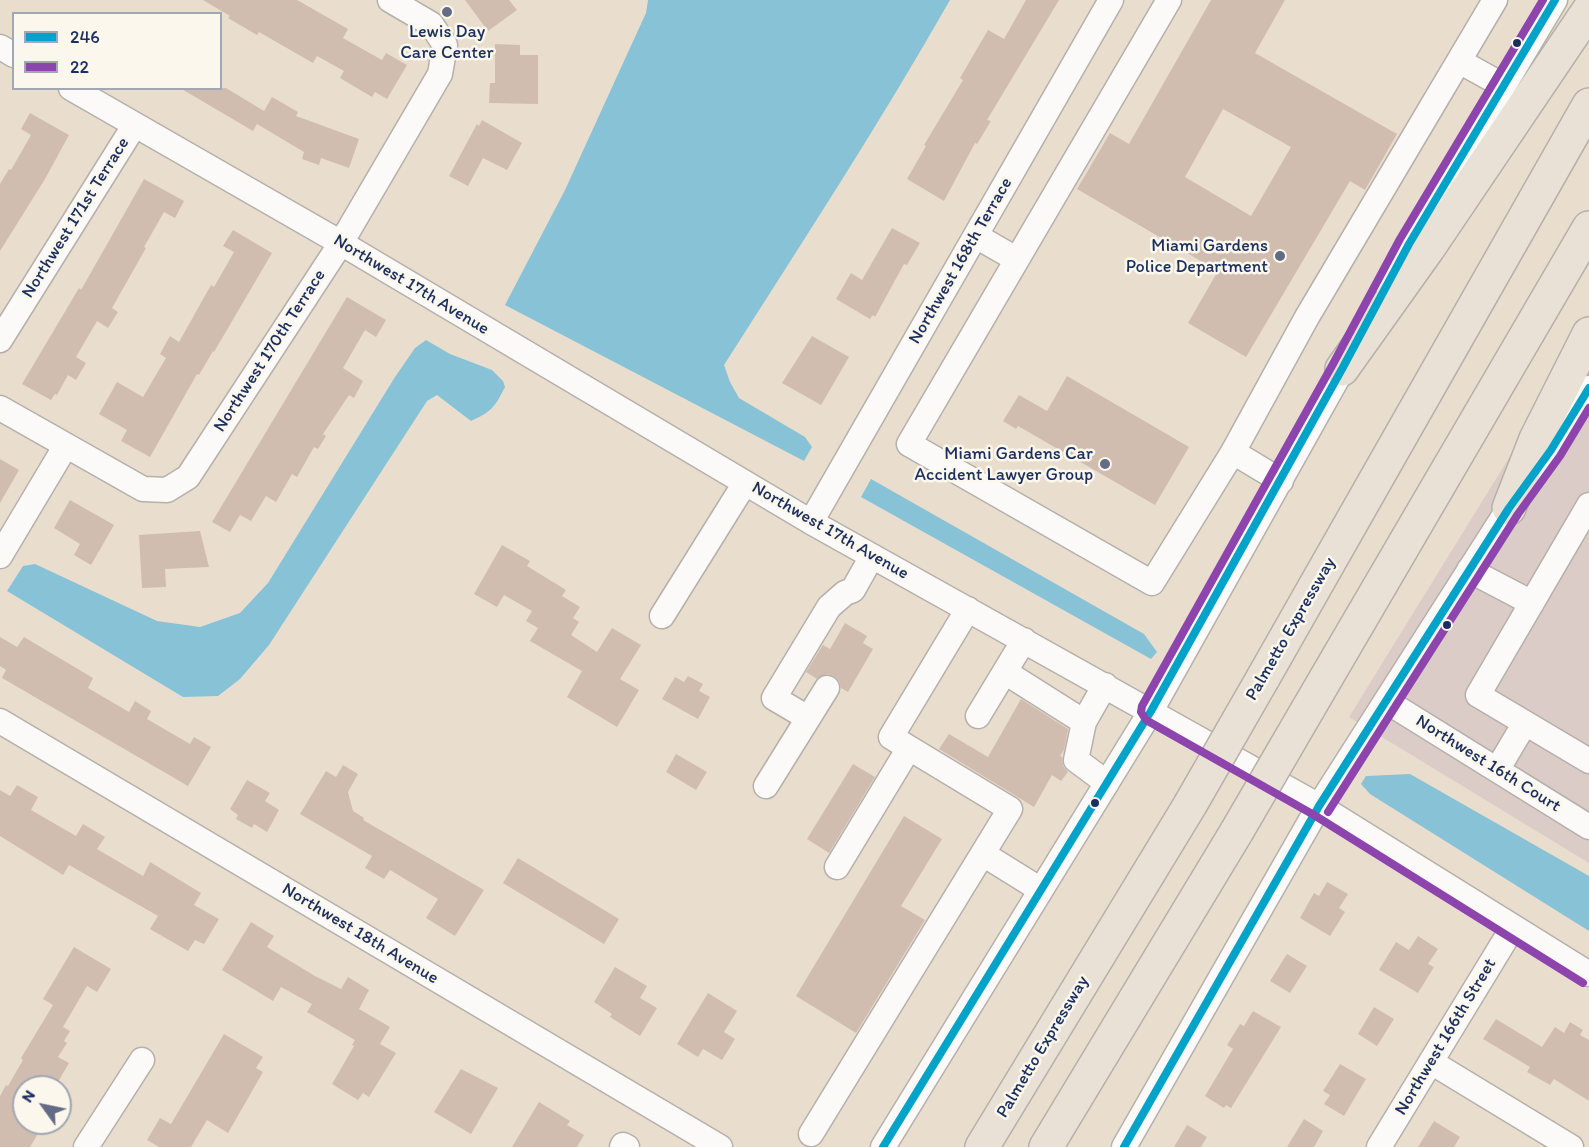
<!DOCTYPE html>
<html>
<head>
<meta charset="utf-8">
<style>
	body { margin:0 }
	#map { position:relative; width:1589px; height:1147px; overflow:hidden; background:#e9dece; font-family:Itim,sans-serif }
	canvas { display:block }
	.legend { position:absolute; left:12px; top:12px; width:210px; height:78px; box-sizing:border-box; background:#fbf7ec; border:2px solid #a1a7b3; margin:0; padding:8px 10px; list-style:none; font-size:18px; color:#1b2f5e }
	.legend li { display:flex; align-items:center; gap:12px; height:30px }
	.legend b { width:30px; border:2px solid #a1a7b3 }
	.north { position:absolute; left:12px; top:1075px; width:60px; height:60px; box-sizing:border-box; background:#fbf7ec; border:2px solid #a1a7b3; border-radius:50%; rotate:303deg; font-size:16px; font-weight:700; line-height:24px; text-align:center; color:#1b2f5e }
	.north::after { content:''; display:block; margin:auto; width:21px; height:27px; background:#636c85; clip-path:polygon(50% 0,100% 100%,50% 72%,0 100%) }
</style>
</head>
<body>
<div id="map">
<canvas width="1589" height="1147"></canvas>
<ul class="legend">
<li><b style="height:8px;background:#01a3c8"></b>246</li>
<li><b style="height:8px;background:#8e44ad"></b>22</li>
</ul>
<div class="north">N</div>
</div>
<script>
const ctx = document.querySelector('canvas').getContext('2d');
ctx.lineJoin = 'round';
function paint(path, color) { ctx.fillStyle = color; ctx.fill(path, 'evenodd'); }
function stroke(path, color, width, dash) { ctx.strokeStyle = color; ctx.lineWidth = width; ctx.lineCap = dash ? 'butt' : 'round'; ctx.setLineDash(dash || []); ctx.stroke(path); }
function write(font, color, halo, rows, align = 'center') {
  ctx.font = font + ' Itim,sans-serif'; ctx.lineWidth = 5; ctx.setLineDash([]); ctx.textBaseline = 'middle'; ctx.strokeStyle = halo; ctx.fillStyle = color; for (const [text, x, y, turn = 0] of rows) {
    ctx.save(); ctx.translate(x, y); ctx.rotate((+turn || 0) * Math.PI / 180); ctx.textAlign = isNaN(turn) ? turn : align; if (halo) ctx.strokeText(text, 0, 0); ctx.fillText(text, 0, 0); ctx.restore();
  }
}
paint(new Path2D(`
	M1589,328V863L1349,717Z`), '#dcccc7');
paint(new Path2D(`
	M648,0H950C879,125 801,244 724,365L730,382L739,398L805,437L812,447L804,461L505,305L565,190L646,13Z
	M426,340L450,354L492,370L503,381L505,387C495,407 491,412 471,421L437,395L427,401L269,645L240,679L218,696L183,697L7,591L23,566L35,564L157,621L200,627L240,613L268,583L395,377L415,348Z
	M871,479L1144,634L1157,652L1151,659L861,497Z
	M1410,774L1589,876V931L1370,794L1361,784L1366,776Z`), '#87c2d7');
paint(new Path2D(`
	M203,0H297L348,29L343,38L382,60L386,53L407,65L387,99L375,92L372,97L340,78L344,71L317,56L313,63L259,32L257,35L228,18L230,16Z
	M465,0H509L517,10L488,31Z
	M1026,0H1059L987,120L991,121L977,144L975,143L944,201L907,179L926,146L924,145L963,80L960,78L988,30L1004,39Z
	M1211,0H1285L1255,53L1397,134L1365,190L1350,181L1246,357L1188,323L1218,271L1077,189L1110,133L1129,144ZM1223,109L1291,147L1251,216L1185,177Z
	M495,44L520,45V55H538V104L489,103L490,83H495Z
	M180,88H226L264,111L272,97L298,112L296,116L359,139L349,168L321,158L319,165L302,159L304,152L257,124L253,131Z
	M30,113L69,135L45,179L0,251V184L9,169L11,170L31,135L21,129Z
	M482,120L522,143L507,170L483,158L468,186L449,176L477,124L479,126Z
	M144,179L184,201L175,218L164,212L144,247L146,248L112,308L118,312L108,328L97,321L76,357L86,363L76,380L68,375L57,395L55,394L51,400L22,384L79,288L81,290Z
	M892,228L920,243L907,265L904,264L875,317L873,315L870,319L836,299L851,273L862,280Z
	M233,230L272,253L214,352L213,351L199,375L197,374L150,457L121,441L127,430L99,414L117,382L143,397L166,358L160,354L170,336L179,342L211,285L214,287L234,252L223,246Z
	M347,297L386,320L376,337L365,330L343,368L363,381L354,398L349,395L323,434L326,436L318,449L314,447L297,477L292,474L276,502L266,496L251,521L240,515L230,532L212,522Z
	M812,336L849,357L821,405L782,383Z
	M1067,376L1189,447L1155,505L1018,426L1016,429L1003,421L1019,395L1047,411Z
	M0,459L19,470L0,503Z
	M70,500L114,525L91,565L74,555L80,544L54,528Z
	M200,531L209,567L165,569L166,587L142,588L139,535Z
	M502,545L530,561L527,566L566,590L562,596L580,607L573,618L579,622L571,635L597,652L612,628L641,645L620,679L639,690L617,727L567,697L582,671L530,641L538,628L526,621L532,611L504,595L497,607L474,594Z
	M845,623L867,636L863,643L873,649L848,692L841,688L839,681L834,676L827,674L817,679L806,672L823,645L830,649Z
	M0,637L17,647L24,637L93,678L88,688L129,712L135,701L151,711L147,719L190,744L194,737L211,747L188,786L2,678L6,670L0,666Z
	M688,676L703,684L699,691L710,697L698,719L662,699L675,677L684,682Z
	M1021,699L1068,729L1064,750L1060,756L1062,757L1063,766L1068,772L1061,781L1052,775L1034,807L939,749L949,734L988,757Z
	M676,754L707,772L696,790L666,772Z
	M853,764L875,777L829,853L807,839Z
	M343,765L358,774L348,792L353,811L364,818L363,820L484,890L455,936L426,918L438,899L390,870L384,879L365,868L372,856L300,814L326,771L336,777Z
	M247,780L270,793L265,801L279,810L267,832L254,824L252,828L236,819L238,815L230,809Z
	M17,785L38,797L31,810L76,836L83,824L105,837L97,849L143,876L150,862L201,893L194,905L219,919L204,944L195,940L188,951L150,929L158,916L69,865L63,875L0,836V790L10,796Z
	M904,816L942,839L901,906L925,920L856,1033L796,996Z
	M518,858L619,919L604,944L503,883Z
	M1327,882L1348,894L1339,908L1345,912L1330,936L1300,918L1314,893L1319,896Z
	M251,922L274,936L267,947L315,976L341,989L348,977L369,990L359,1009L390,1027L380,1044L396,1053L369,1097L363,1093L358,1100L332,1084L354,1046L352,1045L355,1040L307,1012L312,1004L281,987L273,1001L222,970Z
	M1418,936L1438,949L1428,964L1434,967L1418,993L1379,970L1396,942L1409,950Z
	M74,947L111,969L97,992L87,986L63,1027L70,1031L64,1041L67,1043L58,1057L69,1063L55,1087H24V1123H34L42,1127L30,1147H0V1096L6,1085L8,1086L23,1060L21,1058L53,1005L43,999Z
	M1287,954L1307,966L1290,993L1270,981Z
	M615,967L647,986L640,998L657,1008L640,1036L610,1017L612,1014L594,1002Z
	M708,993L737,1011L724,1032L735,1039L722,1060L703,1049L698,1057L677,1044Z
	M1374,1007L1394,1019L1377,1046L1358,1034Z
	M1253,1011L1281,1027L1231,1108L1226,1105L1224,1108L1205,1096L1233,1049L1227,1045L1240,1024L1244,1026Z
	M1496,1019L1542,1047L1555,1027L1564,1033L1570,1022L1583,1030L1580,1035L1589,1040V1101L1554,1079L1550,1085L1527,1072L1530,1067L1483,1039Z
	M224,1034L263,1057L256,1068L263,1072L228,1133L207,1120L191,1147H159L147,1140L160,1118L171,1124Z
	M1340,1064L1366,1079L1344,1116L1324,1104L1330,1095L1323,1091Z
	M461,1069L498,1088L471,1134L434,1112Z
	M539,1102L570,1121L567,1125L584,1135L577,1147H512Z
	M1304,1119L1323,1131L1314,1147H1287Z
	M1434,1121L1460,1137L1454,1147H1418Z
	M1187,1125L1207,1137L1201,1147H1174Z`), '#d1bcb0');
const minor = new Path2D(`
	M1169,0L909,444L1152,583L1233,452
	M0,47L14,55
	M1459,61L1504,86
	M71,88L341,243L811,522L1319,806L1589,974
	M976,236L1016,259
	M1387,285L1409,244L1555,0
	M0,340L134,126
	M0,408L143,489L167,490L188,477L341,243L440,74L445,45L431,24L390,0
	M1281,481L1233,452L1307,317L1495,0
	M1589,505L1478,695L1589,761
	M811,522L1111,0
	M0,556L65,447
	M1469,570L1532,603
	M662,616L745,483
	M1005,672L1084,722L1076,760L1107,783
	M1386,701L1589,827
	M978,716L1024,640
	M808,718L774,698L829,607L845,593L853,590L872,556
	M0,721L720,1147
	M1084,722L1105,685
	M1497,770L1525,723
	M766,786L827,688
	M983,854L1041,890
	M837,867L909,748
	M1431,1062L1571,1147
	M811,1134L1010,809L891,737L968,609
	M86,1147L142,1060
	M622,1147L623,1145L627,1147
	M883,1147L1151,711L1350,356
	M1124,1147L1319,806L1509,508L1551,450L1589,388
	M1379,1147L1513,927`);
const highway = new Path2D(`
	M1342,369L1429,247L1589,10
	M1509,508L1536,439L1589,334
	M1263,678L1589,105
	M1308,709L1589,228
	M982,1147L1190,805
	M1046,1147L1237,831`);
stroke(minor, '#b5b0aa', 27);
stroke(highway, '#b5b0aa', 36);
stroke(minor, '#fcfaf8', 24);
stroke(highway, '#e9e1d5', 33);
const highwayBridge = new Path2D(`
	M1190,805L1263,678
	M1237,831L1308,709`);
stroke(highwayBridge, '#b5b0aa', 36, []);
stroke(highwayBridge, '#e9e1d5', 33);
stroke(new Path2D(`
	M883,1147L1151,711L1342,369L1409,244L1555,0
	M1124,1147L1319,806L1509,508L1551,450L1589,388`), '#01a3c8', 8);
stroke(new Path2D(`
	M1543,0L1400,239L1333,364L1142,706L1141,712L1146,720L1314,815L1583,983
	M1328,812L1518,514L1560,456L1589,408`), '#8e44ad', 8);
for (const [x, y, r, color] of [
	[447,12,6,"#636c85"],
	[1517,43,5,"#1b2f5e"],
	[1280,256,6,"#636c85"],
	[1105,464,6,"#636c85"],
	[1447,625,5,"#1b2f5e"],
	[1095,803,5,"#1b2f5e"]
]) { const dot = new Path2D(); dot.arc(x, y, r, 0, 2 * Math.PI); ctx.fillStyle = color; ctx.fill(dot); stroke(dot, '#fbf7ec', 2); }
write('18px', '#1b2f5e', '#fbf7ec', [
	["Lewis Day",447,32,"center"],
	["Care Center",447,53,"center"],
	["Miami Gardens",1268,246],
	["Police Department",1268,267],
	["Miami Gardens Car",1093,454],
	["Accident Lawyer Group",1093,475]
], 'right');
write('18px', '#1b2f5e', '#fbf7ec', [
	["Northwest 171st Terrace",76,218,-58],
	["Northwest 168th Terrace",961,261,-60],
	["Northwest 17th Avenue",411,285,31],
	["Northwest 170th Terrace",270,351,-57],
	["Northwest 17th Avenue",830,531,30],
	["Palmetto Expressway",1291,629,-60],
	["Northwest 16th Court",1488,764,32],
	["Northwest 18th Avenue",360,934,31],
	["Northwest 166th Street",1446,1037,-59],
	["Palmetto Expressway",1043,1047,-59]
]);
</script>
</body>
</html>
